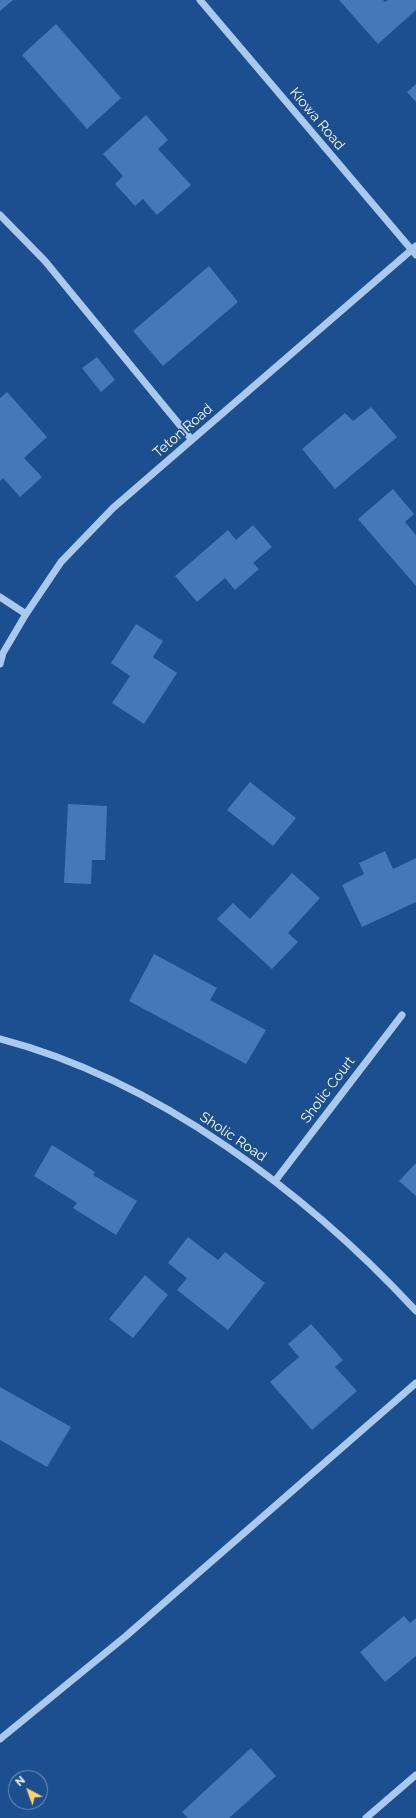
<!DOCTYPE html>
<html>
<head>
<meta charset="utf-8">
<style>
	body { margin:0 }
	#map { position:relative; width:416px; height:1818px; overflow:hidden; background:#1b4f8f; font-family:Raleway,sans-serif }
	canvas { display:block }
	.north { position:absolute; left:8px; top:1770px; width:40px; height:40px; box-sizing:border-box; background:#1b4f8f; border:1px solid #7695bc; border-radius:50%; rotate:319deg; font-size:11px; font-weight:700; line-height:16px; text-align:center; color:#fff }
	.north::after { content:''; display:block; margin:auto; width:14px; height:18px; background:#ffd166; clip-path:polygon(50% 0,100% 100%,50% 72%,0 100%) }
</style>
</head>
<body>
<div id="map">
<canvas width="416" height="1818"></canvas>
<div class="north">N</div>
</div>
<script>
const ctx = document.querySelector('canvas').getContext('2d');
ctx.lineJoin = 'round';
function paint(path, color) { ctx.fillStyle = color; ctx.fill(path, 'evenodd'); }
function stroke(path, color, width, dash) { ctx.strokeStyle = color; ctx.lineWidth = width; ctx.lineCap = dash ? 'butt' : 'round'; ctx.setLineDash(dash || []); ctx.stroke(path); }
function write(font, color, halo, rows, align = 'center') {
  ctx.font = font + ' Raleway,sans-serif'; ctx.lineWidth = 3.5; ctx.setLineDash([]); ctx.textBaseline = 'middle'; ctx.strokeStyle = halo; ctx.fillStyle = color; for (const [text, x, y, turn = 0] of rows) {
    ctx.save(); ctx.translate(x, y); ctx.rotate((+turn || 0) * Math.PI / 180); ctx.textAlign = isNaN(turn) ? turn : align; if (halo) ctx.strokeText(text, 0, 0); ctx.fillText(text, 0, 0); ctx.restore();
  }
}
paint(new Path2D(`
	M0,0H13L0,11Z
	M339,0H383L385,2L388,0H416V10L378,44Z
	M56,24L121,98L87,129L22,55Z
	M416,84V102L407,92Z
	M146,115L168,140L158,149L191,185L157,215L143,199L135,206L115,184L123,176L103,154Z
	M209,266L238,302L163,366L133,331Z
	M97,357L115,380L101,392L82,368Z
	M7,392L47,437L24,458L42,477L20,497L3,478L0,481V398Z
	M371,407L397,437L335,489L302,449L345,413L353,421Z
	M393,489L414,514L405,522L416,535V586L358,519Z
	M253,525L272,547L253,563L259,569L235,590L225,578L197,602L175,576L228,530L236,540Z
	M136,624L163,641L153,657L177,673L144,724L112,703L130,676L111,663Z
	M250,782L296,818L273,846L227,810Z
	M68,804L107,806L105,860H92L91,884L64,883Z
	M385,851L393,869L416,858V902L362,927L342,885L364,874L359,863Z
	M292,873L320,898L288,933L298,942L272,969L217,919L233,903L250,919Z
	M154,954L217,988L210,1000L266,1030L246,1064L129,1001Z
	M52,1145L95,1172L93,1175L137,1201L116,1235L73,1208L77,1203L34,1176Z
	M416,1163V1196L399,1181Z
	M188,1237L218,1260L225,1252L265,1283L228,1330L177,1290L187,1278L168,1263Z
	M145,1275L168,1295L133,1338L109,1319Z
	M311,1324L343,1360L335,1367L357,1391L312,1430L270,1382L299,1357L288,1344Z
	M0,1387L71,1427L47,1467L0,1440Z
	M404,1616L410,1623L416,1618V1656L385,1682L360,1652Z
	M251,1748L276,1776L229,1818H188L182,1812Z`), '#4478b7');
stroke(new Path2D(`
	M200,0L416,255
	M0,215L45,261L192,440
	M0,597L26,614
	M0,664L3,653L26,614L61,562L113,508L416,246
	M0,1039C157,1080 307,1193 416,1311
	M275,1181L402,1015
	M0,1739L126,1636L416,1383
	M366,1818L416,1775`), '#a9c9ee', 7);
write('14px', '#fff', '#1b4f8f', [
	["Kiowa Road",317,119,50],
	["Teton Road",183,431,-41],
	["Sholic Court",328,1090,-53],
	["Sholic Road",233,1137,34]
]);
</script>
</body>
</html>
